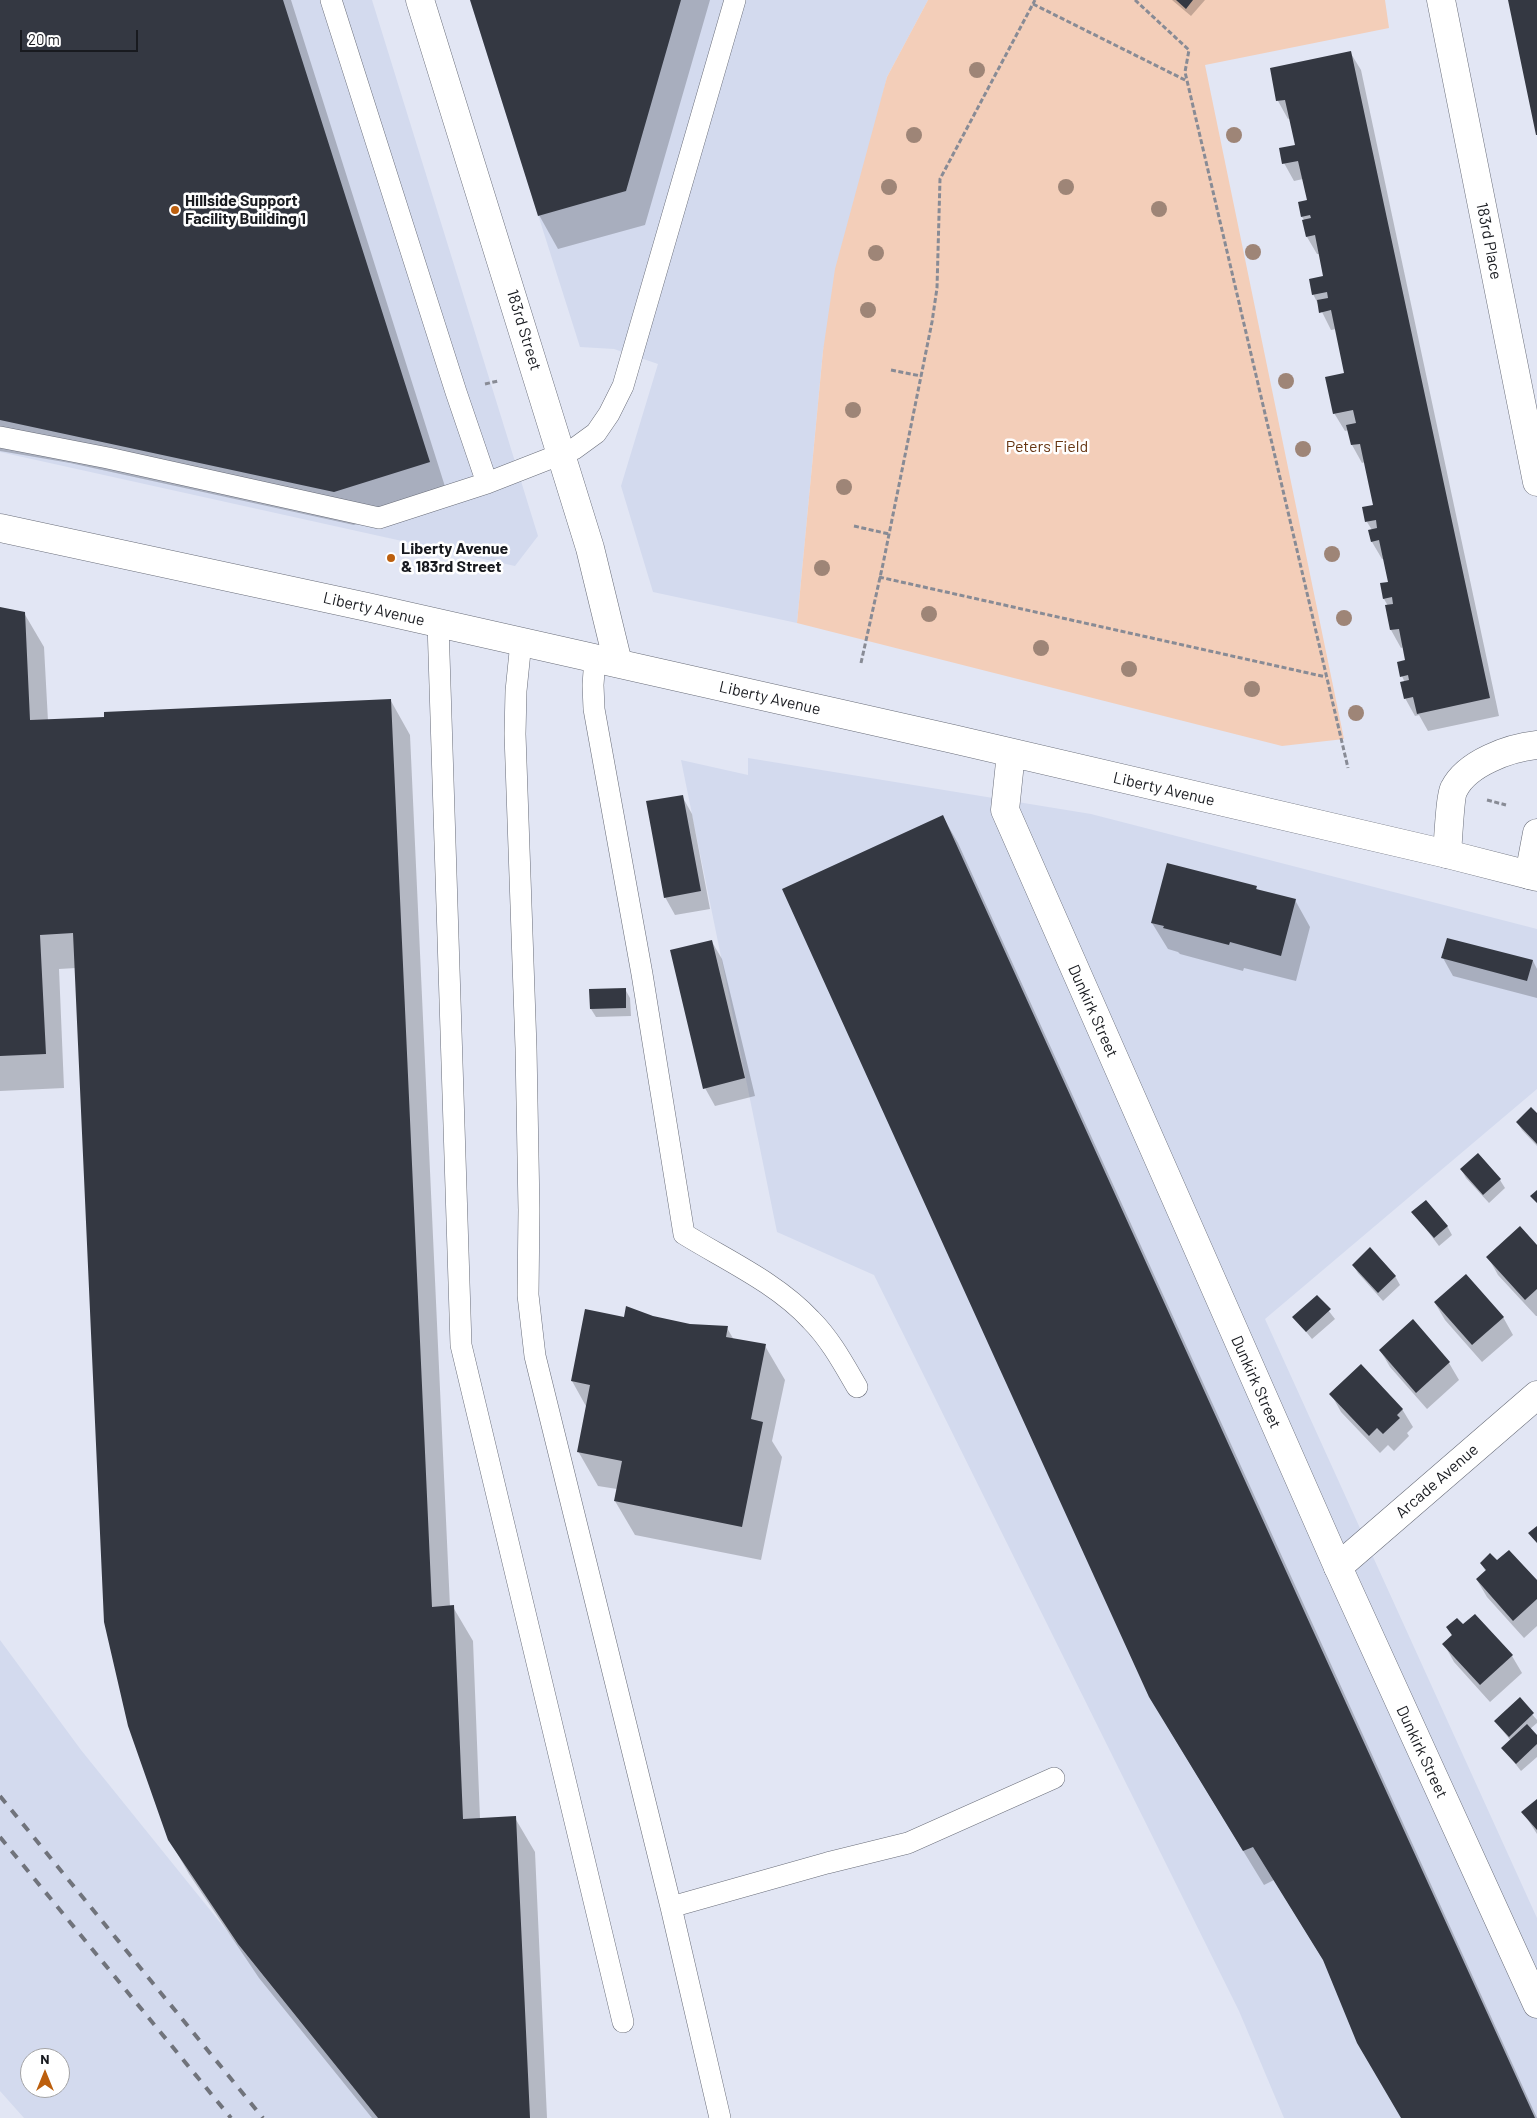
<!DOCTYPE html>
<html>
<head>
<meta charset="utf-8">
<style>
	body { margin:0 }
	#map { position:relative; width:1537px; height:2118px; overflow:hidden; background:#e2e6f4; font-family:Barlow,sans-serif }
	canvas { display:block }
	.north { position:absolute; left:20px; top:2048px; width:50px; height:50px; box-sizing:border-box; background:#fff; border:1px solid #a3a3a5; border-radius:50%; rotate:0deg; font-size:14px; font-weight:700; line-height:20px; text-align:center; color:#181a1f }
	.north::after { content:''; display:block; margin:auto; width:18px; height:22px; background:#bc5f0e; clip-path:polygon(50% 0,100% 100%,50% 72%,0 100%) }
	.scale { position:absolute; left:20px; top:30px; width:118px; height:22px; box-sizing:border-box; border:2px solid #181a1f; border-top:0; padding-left:6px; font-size:15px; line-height:18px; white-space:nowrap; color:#181a1f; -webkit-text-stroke:4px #fff; paint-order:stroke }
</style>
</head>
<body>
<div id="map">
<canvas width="1537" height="2118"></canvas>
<div class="north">N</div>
<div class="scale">20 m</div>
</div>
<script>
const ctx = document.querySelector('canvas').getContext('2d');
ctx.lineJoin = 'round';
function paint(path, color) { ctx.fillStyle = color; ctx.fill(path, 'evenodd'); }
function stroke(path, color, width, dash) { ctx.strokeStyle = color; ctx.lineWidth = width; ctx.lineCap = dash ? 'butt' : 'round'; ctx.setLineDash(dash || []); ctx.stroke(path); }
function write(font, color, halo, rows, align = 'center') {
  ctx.font = font + ' Barlow,sans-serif'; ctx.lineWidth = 5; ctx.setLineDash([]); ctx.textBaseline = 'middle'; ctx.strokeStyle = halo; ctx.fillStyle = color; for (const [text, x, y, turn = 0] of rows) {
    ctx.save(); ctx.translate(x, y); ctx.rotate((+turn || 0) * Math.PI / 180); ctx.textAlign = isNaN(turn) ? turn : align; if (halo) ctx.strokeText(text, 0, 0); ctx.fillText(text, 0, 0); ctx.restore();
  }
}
paint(new Path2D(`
	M0,0H372L538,536L515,566L0,452Z
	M470,0H928L887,77L823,351L797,623L653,592L621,486L658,364L614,349L580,347Z
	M748,758L1091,814L1537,929V1089L1265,1319L1537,1918V2118H1284L1239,2011L874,1275L777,1232L681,760L748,775Z
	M0,1640L81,1750L378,2118H24L0,2091ZM30,2058H60V2088H30Z`), '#d3daee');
paint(new Path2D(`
	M928,0H1385L1389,28L1205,65L1344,739L1282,746L797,623L823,351L835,269L887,77Z`), '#f3ceb9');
paint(new Path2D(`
	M0,0H291L448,496L354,525L70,463L0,451Z
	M472,0H710L645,225L558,249L539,215Z
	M1172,0H1205L1191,16Z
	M1350,52L1361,70L1499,716L1428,731L1419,715L1415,716L1405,698V683L1402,676L1406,661L1404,647L1401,648L1391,630L1386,606H1388L1384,599L1381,584L1390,583L1384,559H1382L1372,542L1370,531L1372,530L1367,522L1375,506L1365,462L1362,463L1352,445L1349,430L1345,431L1334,413L1346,374L1336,329L1331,330L1313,294L1324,277L1320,254H1317L1307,237L1305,221L1302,217L1308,201L1303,179L1294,181L1284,163L1296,146L1290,118L1288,119L1278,101L1271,69Z
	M0,608L24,613L44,647L48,721L391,701L410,735L450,1607H453L473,1641L480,1819L515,1818L535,1852L547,2118H372L259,1978L189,1874L169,1839L76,968L59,969L64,1088L0,1091Z
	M682,796L692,814L710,909L675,915L665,897Z
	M943,817L958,843L1537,2118H1402L1327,1966L1274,1880L1264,1885L1170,1731Z
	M1256,887L1258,891L1295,900L1310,927L1296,981L1244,968L1243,971L1180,954L1178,952L1168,949L1152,923Z
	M712,942L722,959L755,1096L715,1106L705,1088Z
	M1443,958L1533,961L1537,969V998L1453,976Z
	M625,989L630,998L631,1016L596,1017L591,1009Z
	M1537,1115V1146L1522,1130L1517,1122Z
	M1477,1155L1500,1180L1505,1188L1489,1203L1466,1178L1461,1169Z
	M1413,1212L1447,1226L1452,1235L1439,1246Z
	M1537,1247V1316H1536L1498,1275L1488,1257Z
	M1353,1265L1395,1276L1400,1285L1383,1301L1358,1273Z
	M1317,1296L1335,1319L1312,1339L1294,1317Z
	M1435,1303L1503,1317L1513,1335L1482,1362L1445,1320Z
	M586,1310L625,1318L653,1317L690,1326L727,1328L734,1340L765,1346L785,1380L772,1441L782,1457L761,1560L635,1535L615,1501L617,1489L598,1486L578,1451L587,1408L572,1381Z
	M1413,1321L1449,1363L1459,1380L1427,1409L1390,1367L1380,1350Z
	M1331,1394L1402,1409L1413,1427L1407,1433L1409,1436L1394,1451L1388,1445L1380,1453L1341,1412Z
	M1497,1562L1537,1582V1626L1524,1638L1487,1597L1477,1580L1486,1572L1481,1563Z
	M1463,1626L1512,1656L1522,1673L1490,1702L1454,1662L1444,1644L1452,1636L1448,1628Z
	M1519,1699L1537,1720V1723L1530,1729L1537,1736V1757L1521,1771L1503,1748L1511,1741L1495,1721Z
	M1537,1800V1834L1523,1812Z`), '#0003');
paint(new Path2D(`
	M0,0H283L430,462L334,492L0,420Z
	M470,0H681L626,191L538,216Z
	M1176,0H1193L1186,9Z
	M1508,0H1537V135H1536Z
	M1351,51L1490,698L1417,714L1413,697L1404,699L1400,682L1409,680L1408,675L1400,677L1397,662L1405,660L1399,629L1390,630L1385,605L1393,604L1392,597L1383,599L1380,583L1388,582L1379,540L1371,542L1368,530L1377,528L1376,520L1365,522L1362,507L1373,505L1360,444L1351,445L1346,425L1356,423L1353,410L1333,414L1325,377L1344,373L1331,310L1319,313L1317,300L1328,298L1327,292L1312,295L1309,279L1323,276L1315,235L1306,237L1302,220L1311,218L1310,215L1301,217L1298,202L1307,200L1298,161L1282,164L1279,148L1295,145L1285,100L1276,101L1270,68Z
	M0,607L25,612L30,720L104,717V712L391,699L432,1607L454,1605L463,1819L516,1816L530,2118H378L238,1944L168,1840L128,1726L104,1622L73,933L40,935L46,1054L0,1056Z
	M683,795L701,891L664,898L646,801Z
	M943,815L1310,1624L1535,2118H1401L1357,2043L1323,1960L1253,1847L1243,1851L1149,1697L1002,1374L782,889Z
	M1167,863L1257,886L1256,889L1296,899L1281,956L1230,942L1229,945L1163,928L1164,926L1151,923Z
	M1447,938L1533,960L1527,981L1441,958Z
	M712,940L745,1078L703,1089L670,950Z
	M626,988V1008L590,1009L589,989Z
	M1531,1107L1537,1113V1144L1516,1122Z
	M1478,1153L1501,1179L1483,1195L1460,1169Z
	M1537,1190V1203L1530,1196Z
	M1426,1200L1448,1226L1434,1238L1411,1212Z
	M1520,1226L1537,1245V1289L1525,1300L1486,1257Z
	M1370,1247L1396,1276L1378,1293L1352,1265Z
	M1466,1274L1504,1317L1472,1345L1434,1302Z
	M1317,1295L1331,1309L1306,1332L1292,1317Z
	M626,1306L653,1316L690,1324L728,1326L726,1337L766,1344L751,1419L763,1422L742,1527L614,1501L622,1461L577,1452L590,1385L571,1381L585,1309L624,1317Z
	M1413,1319L1450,1362L1416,1393L1379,1350Z
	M1361,1364L1403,1409L1397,1415L1400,1418L1383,1434L1377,1428L1369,1436L1329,1394Z
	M1537,1526V1543L1528,1533Z
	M1509,1550L1537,1580V1599L1513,1621L1476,1579L1486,1570L1480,1563L1490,1553L1497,1560Z
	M1475,1614L1513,1655L1480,1685L1442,1644L1452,1635L1446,1627L1457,1618L1463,1624Z
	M1520,1697L1534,1713L1509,1737L1494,1721Z
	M1527,1724L1537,1735V1744L1516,1764L1501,1748Z
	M1537,1799V1830L1521,1812Z`), '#343842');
const service = new Path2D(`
	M331,0L456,392L487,483
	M0,437L108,458L379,518L487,483L574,449L596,433L609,414L623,386L735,0
	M438,623L461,1345L623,2022
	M521,642L516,691L515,734L526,1048L529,1210L528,1295L535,1356L671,1907L720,2118
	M595,658L593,685L594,709L642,974L684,1234C726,1260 777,1283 811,1320C830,1339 843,1363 857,1387
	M671,1907L827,1863L908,1843L1054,1778`);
const minor = new Path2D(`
	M420,0L590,548L618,663
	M1441,0L1537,482
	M1447,854C1448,843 1450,796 1454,789C1467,763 1509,748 1537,745
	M1529,875L1537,833
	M1338,1567L1537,1395`);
const secondary = new Path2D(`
	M0,528L367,607L953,739L1447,854L1537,877
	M1011,753L1005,810L1338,1567L1537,2004`);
stroke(service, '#696d79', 22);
stroke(minor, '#696d79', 29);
stroke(secondary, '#696d79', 29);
stroke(new Path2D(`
	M1135,0L1189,50L1185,72L1348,768
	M1033,4L1187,81
	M891,370L921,376
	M485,384L498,381
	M854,526L889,534
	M879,577L1326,677
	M861,663L883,564L932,322L937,288L940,179L1035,0
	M1487,800L1506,805`), '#888b95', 3, [5, 2.5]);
stroke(service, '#fff', 21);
stroke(minor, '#fff', 28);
stroke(secondary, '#fff', 28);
stroke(new Path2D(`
	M0,1796L263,2118
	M0,1837L231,2118`), '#70737b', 4, [9, 9]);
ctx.fillStyle = '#9e8577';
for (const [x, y] of [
	[977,70],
	[914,135],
	[1234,135],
	[889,187],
	[1066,187],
	[1159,209],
	[1253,252],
	[876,253],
	[868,310],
	[1286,381],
	[853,410],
	[1303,449],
	[844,487],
	[1332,554],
	[822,568],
	[929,614],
	[1344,618],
	[1041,648],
	[1129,669],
	[1252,689],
	[1356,713]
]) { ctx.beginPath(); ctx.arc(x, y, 8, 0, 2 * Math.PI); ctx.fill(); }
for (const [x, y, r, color] of [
	[175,210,5,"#bc5f0e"],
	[391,558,5,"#bc5f0e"]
]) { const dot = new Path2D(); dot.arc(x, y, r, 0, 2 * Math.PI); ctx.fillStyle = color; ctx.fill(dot); stroke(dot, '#fff', 2); }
write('bold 16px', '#181a1f', '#fff', [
	["Hillside Support",185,201],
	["Facility Building 1",185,219],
	["Liberty Avenue",401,549],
	["& 183rd Street",401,567]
], 'left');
write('16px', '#181a1f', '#fff', [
	["183rd Place",1489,241,79],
	["183rd Street",524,330,73],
	["Liberty Avenue",374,609,13],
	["Liberty Avenue",770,698,13],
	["Liberty Avenue",1164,789,13],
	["Dunkirk Street",1093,1011,66],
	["Dunkirk Street",1256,1382,66],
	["Arcade Avenue",1437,1481,-41],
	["Dunkirk Street",1422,1752,65]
]);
write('16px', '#663511', '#fff', [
	["Peters Field",1047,447]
]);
</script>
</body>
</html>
